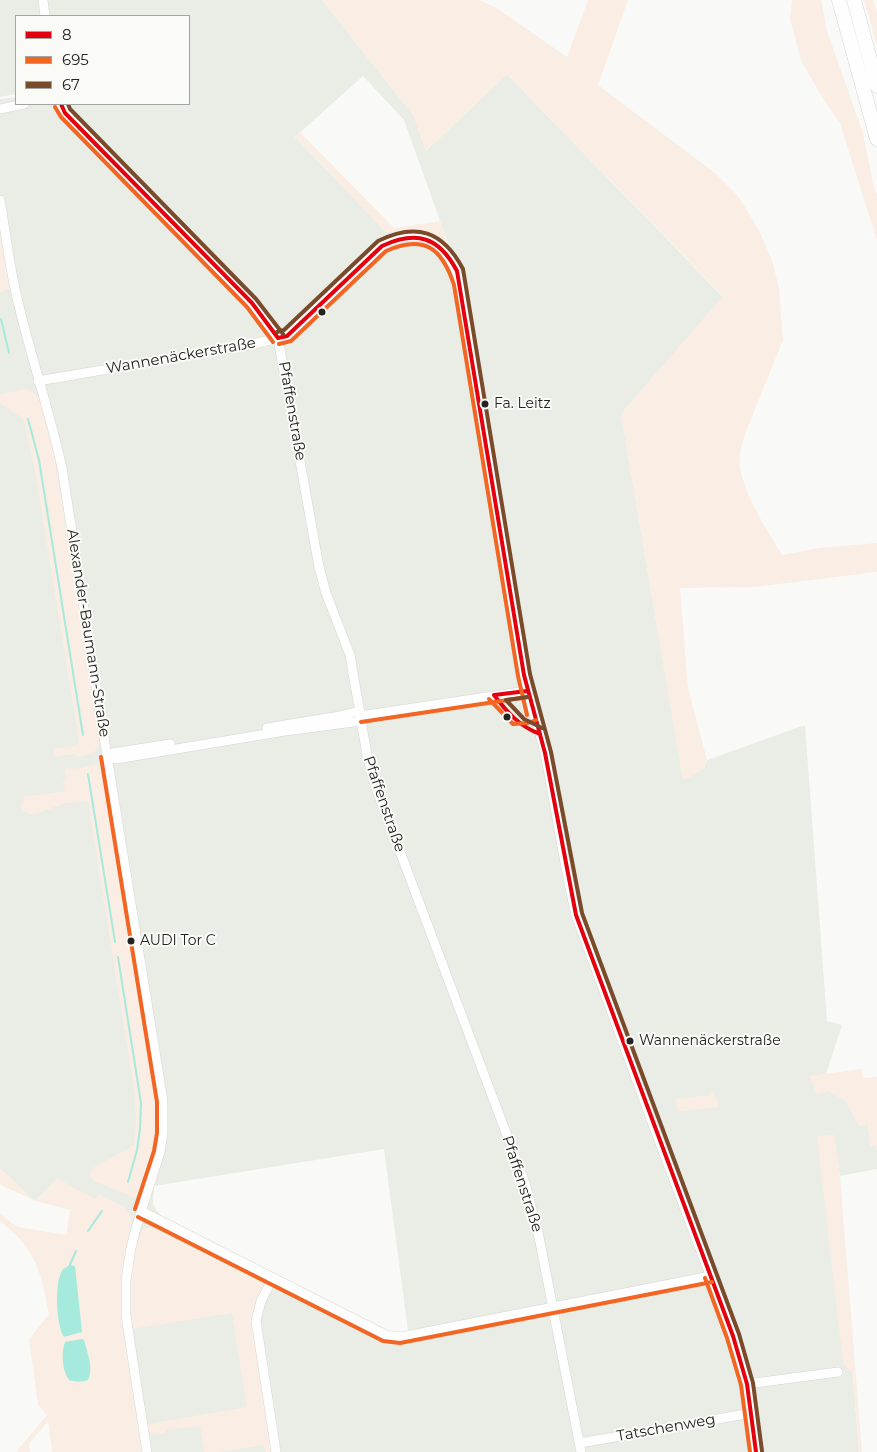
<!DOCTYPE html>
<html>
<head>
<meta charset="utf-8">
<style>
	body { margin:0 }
	#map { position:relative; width:877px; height:1452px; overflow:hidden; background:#f9faf8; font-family:Montserrat,sans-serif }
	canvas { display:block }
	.legend { position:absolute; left:15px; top:15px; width:175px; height:90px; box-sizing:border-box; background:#fafbf7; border:1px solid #a4a5a2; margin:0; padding:6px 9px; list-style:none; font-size:15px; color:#232322 }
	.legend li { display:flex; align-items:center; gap:10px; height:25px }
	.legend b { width:25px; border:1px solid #a4a5a2 }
</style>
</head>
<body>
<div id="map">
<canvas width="877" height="1452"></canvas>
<ul class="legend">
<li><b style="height:6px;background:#e3000f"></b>8</li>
<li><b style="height:6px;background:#f26522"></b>695</li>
<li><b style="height:6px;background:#7a4b2a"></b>67</li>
</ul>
</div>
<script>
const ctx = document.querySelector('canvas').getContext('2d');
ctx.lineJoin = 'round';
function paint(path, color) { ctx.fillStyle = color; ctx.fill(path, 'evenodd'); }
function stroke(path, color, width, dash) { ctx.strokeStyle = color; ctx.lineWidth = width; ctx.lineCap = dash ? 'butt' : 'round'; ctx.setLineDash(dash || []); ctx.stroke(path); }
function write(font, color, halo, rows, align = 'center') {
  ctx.font = font + ' Montserrat,sans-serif'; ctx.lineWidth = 4; ctx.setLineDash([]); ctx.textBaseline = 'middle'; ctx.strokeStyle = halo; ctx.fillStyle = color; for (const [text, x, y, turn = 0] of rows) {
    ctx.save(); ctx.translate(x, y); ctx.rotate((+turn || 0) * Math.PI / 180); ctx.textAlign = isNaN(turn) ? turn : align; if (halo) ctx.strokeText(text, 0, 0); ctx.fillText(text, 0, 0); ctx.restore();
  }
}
paint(new Path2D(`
	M0,0H322L414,116L426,151L507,74L723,297L621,414L683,779L704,768L707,760L805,725L827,1021L842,1025L826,1074L811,1076L829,1091L846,1101L859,1125L868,1124L871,1145H876L877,1151V1169L840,1176L834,1135L859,1452H142L121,1320V1293L129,1238L98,1195L96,1200L57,1179L35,1201L0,1169V292L11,288L0,223V99L16,97V104H189V16H16V94L0,97ZM363,76L404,120L448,243L419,229L386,232L295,137ZM384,1149L408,1331L401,1333L387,1332L160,1215L153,1205L154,1186Z`), '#eaece6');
paint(new Path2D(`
	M322,0H479L495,7L567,57L588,0H628L598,85L715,173L738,196L759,230L773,263L779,289L783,340L745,434C742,445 738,457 740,468C746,498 767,530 782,555L819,548L877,543V572L755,587L680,588L688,688L707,760C702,773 695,775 683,780L621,414L723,296L507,74L426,151L414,116Z
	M792,0H821L827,31L863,133L874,188L877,195V241L840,123L820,94L801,60L790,19Z
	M864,0H873L877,13V46Z
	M300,132L394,228L441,221L448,244L419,229L386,232L295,137Z
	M0,223L11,288L0,292Z
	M27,389C46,396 48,424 52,441L91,676L99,739L98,748L92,754L76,757L75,754L56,757L54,755L53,749L76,746L79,741L34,465L23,419L0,403V394Z
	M95,765L105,771L130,918L133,950L136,960L160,1100C160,1129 156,1177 135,1198L94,1181L91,1178L90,1174L93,1168L134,1145L136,1124L135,1096L88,801C80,801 68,802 60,805C49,808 27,823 21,806L24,797L65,791L63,781L66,780L64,769L75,767L76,769Z
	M861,1069L863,1078L877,1077V1151L876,1145L870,1146L868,1124L859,1126L846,1101L829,1091L816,1094L810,1076Z
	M714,1091L719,1107L679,1112L675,1099L711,1095L710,1092Z
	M834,1135L840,1176L862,1452H859L853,1374L843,1363L817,1136Z
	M0,1169L35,1201L57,1179L96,1199L98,1194L126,1208L132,1217L124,1266L121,1293V1320L142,1452H52L48,1421L29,1444L30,1452H16L47,1415L38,1405L29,1339L49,1314C44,1290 40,1263 23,1243C17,1235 8,1228 0,1221V1213L13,1224L19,1227L66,1235L70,1210L35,1201L1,1185L0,1184Z
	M156,1225L164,1228L259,1275C267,1286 260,1294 255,1305C254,1310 253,1316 253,1321L271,1452H266L263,1445L218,1452H204L200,1426L166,1430V1433C156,1435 152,1435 145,1427L153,1423L247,1407L232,1313L132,1329C127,1296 128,1259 143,1229Z`), '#faede4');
paint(new Path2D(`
	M70,1265L75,1266L82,1332L64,1337C56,1325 54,1281 63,1269C64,1269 69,1265 70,1265Z
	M82,1339L84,1340C87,1352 94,1368 88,1380C81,1382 76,1382 69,1380C62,1370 61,1354 65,1342Z`), '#a6eadd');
stroke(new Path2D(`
	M1,319L9,353
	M28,419L39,460L83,735
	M88,774L115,942
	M118,957L141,1103L140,1129L137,1150L128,1182
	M88,1231L102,1211
	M69,1267L76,1251`), '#a6eadd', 2);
const minor = new Path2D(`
	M43,0L45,16
	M61,104L65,113L252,303L278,338L319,567L326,593L350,655L367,755L376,788L525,1183L539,1237L581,1452
	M0,109L24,104
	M0,200C6,235 10,271 19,306C32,360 50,413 62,468L107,756L163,1101V1133L160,1152L136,1228L131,1248L126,1280V1316L147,1452
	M38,381L249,345L287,336L382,246C422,223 450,243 460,284L524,675C529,702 539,727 545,753C556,807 563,861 576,915L651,1119L733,1336L747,1384L756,1452
	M360,716L527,691
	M267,728L340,716L360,711
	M107,756L116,759L285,731L361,721
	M107,756L113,753L170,744
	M141,1211L386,1335L401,1337L711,1276
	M273,1278L261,1301L256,1321L276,1452
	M747,1384L838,1372
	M580,1443L752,1413`);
const highway = new Path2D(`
	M839,0L877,139
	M854,0L877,86`);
stroke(minor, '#d6d7d5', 10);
stroke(highway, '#d6d7d5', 15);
stroke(minor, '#fefefe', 9);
stroke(highway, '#fefefe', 14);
stroke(new Path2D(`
	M61,104L65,113L252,303L278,338
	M278,338L287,336L382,246C417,230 439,237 457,271L524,675L545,753L576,915L733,1336L747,1384L756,1452
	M527,691L494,695C506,711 520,727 540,734`), '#e3000f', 4);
stroke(new Path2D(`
	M55,107L61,117L247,307L273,342
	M279,344L291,341L386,251C424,234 442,248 454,285L518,676L527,715
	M489,699L513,724L528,723L536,720
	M361,722L528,697
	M101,757L157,1102V1133L154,1151L135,1209
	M138,1217L383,1341L400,1343L712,1282
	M705,1278L727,1338L741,1385L750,1452`), '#f26522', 4);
stroke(new Path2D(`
	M68,104L70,109L256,299L283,334
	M277,332L284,330L378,241C416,222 443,231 463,269L530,674L551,752L582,913L739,1334L753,1383L762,1451
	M528,697L506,700L524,719L542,728`), '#7a4b2a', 4);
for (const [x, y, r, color] of [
	[322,312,4.5,"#232322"],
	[485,404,4.5,"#232322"],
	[507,717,4.5,"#232322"],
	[131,941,4.5,"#232322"],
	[630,1041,4.5,"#232322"]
]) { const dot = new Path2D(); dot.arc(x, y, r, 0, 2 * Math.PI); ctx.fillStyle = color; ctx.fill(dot); stroke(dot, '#fafbf7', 2); }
write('14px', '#232322', '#fafbf7', [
	["Fa. Leitz",494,404],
	["AUDI Tor C",140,941],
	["Wannenäckerstraße",639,1041]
], 'left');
write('15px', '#232322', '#fafbf7', [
	["Wannenäckerstraße",181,356,-10],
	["Pfaffenstraße",292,411,80],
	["Alexander-Baumann-Straße",88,633,81],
	["Pfaffenstraße",384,804,71],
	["Pfaffenstraße",522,1184,72],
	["Tatschenweg",666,1428,-10]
]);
</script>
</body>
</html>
